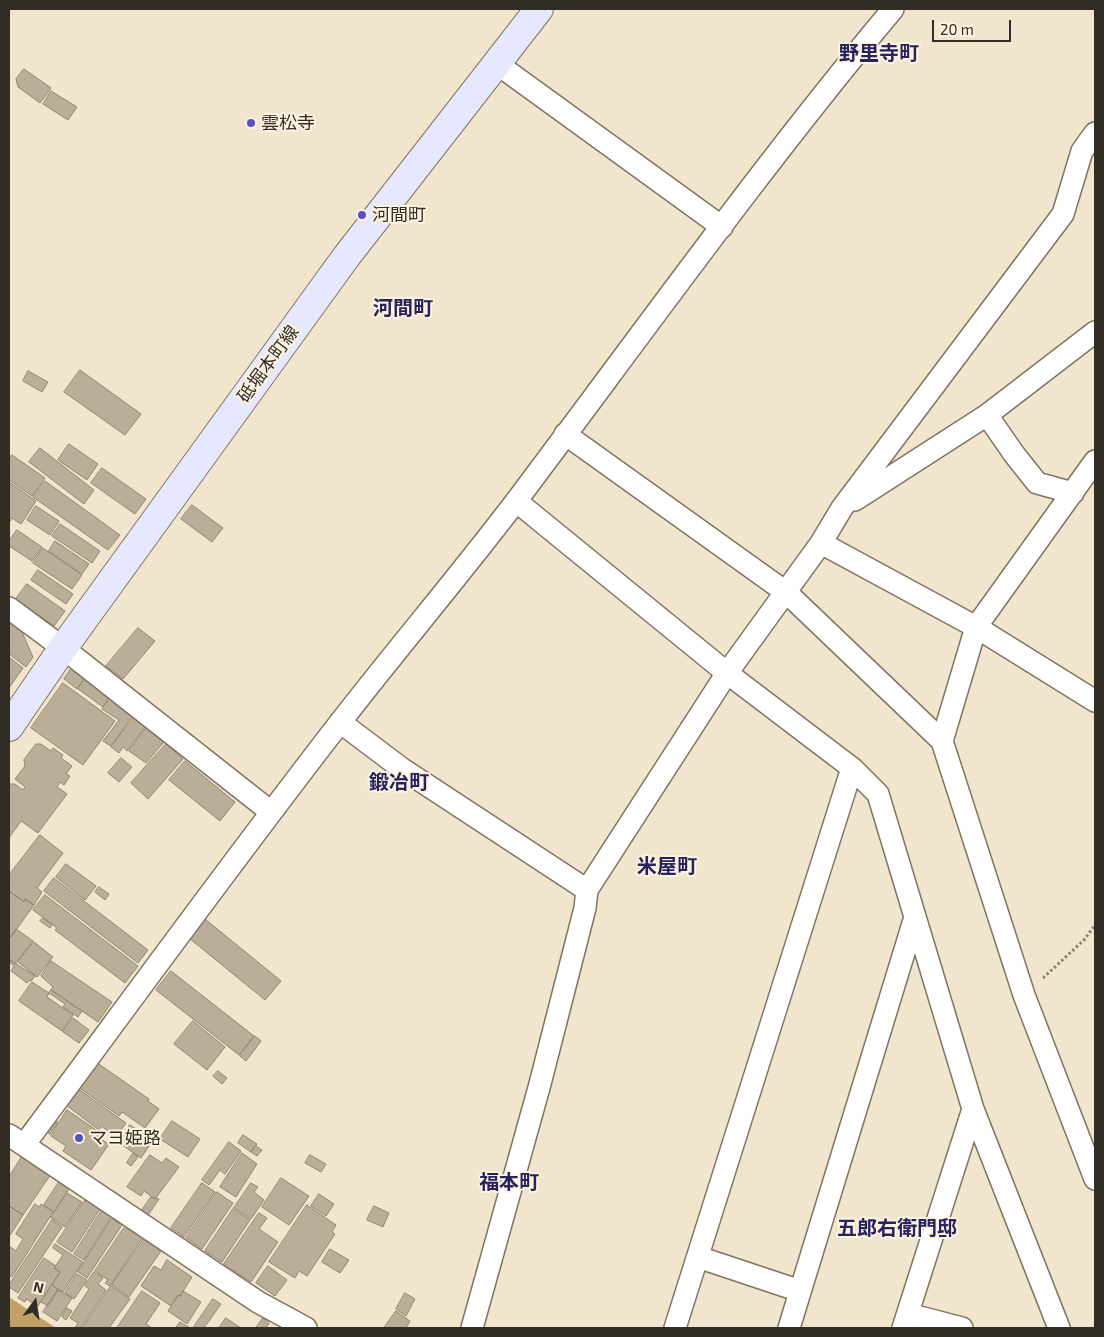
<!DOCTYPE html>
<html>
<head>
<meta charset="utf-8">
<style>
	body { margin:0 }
	#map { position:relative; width:1104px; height:1337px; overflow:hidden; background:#f2e5ce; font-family:"Exo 2",sans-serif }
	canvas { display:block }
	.frame { position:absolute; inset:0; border:10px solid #322d24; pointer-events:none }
	.north { position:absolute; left:10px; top:1277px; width:50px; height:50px; -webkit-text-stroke:4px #fdf3e0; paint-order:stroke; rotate:14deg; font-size:14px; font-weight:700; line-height:20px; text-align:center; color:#322d24 }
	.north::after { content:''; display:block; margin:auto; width:18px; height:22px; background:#322d24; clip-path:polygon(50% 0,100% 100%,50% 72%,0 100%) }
	.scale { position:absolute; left:932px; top:20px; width:79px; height:22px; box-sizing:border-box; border:2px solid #322d24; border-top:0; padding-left:6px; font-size:15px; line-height:18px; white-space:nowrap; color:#322d24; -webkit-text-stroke:4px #fdf3e0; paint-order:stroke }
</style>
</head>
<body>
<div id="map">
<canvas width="1104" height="1337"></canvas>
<div class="frame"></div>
<div class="north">N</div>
<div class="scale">20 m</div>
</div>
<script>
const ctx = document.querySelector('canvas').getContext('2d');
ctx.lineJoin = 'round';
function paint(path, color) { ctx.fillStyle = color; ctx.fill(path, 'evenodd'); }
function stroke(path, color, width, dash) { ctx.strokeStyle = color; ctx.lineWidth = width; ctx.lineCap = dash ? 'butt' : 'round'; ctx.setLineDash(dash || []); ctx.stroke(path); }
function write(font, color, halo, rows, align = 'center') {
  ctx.font = font + ' "Exo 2","Noto Sans JP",sans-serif'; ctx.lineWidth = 4; ctx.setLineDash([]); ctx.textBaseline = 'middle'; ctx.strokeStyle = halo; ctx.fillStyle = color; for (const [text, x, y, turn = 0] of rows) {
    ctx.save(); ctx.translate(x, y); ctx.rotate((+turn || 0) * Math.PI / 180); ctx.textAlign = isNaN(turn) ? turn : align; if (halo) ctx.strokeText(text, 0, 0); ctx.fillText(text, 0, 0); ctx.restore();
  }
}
paint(new Path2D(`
	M9,1297L56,1328H9Z`), '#c1a166');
const building = new Path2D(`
	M24,69L51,88L40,103L18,87L16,79Z
	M51,91L77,107L68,120L43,104Z
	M80,370L141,414L125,435L64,392Z
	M28,371L48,382L42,392L23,381Z
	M69,444L98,464L87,480L58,460Z
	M40,448L94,490L84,504L29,462Z
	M12,455L45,478L32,496L9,480V460Z
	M102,468L146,499L135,514L91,483Z
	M45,481L120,535L108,550L33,497Z
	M9,482L36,501L21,524L12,518L9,523Z
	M192,505L223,528L212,542L181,519Z
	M36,506L59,521L50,535L27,520Z
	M60,524L100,551L92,563L52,536Z
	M17,530L42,547L32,561L9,546V541Z
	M55,541L89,564L82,574L49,551Z
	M43,548L82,575L72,589L33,563Z
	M38,570L73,594L66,604L31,580Z
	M27,584L65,611L54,626L16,599Z
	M9,622L21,630L33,657L26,667L9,654Z
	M138,628L155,641L123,679L106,666Z
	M9,657L23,668L9,688Z
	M71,669L84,679L77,689L64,679Z
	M85,680L109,697L103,707L78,689Z
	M63,683L115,721L83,765L31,728Z
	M110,699L133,716L111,746L103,741L119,720L102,709Z
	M134,718L146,726L127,751L123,747L119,753L111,747Z
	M147,727L164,742L146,763L129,751Z
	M36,744H41L51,751L53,748L63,755L61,758L72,766L66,774L70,776L64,785L60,782L57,787L67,794L38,833L21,821L9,838V784H15L23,790L25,787L15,779L25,766L24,760Z
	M166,744L183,759L148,799L131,783Z
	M121,758L132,767L119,782L108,773Z
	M185,761L235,802L220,821L169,780Z
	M40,835L63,853L37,888L42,892L34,905L25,899L24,902L9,891V875Z
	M66,864L96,886L85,900L56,877Z
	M54,878L148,950L138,963L44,891Z
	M99,887L109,894L105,900L95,892Z
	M9,891L24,902L25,899L34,905L11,937L9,935Z
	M45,895L138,966L125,983L55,930L57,928L33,910Z
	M43,918L52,925L50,928L40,921Z
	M205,919L281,981L265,1000L189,938Z
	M16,929L33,941L15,964L9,959V940Z
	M34,942L53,957L37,977L18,962Z
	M9,959L35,976L31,981L30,980L27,983L11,971L14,966L9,962Z
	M51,961L112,1002L98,1022L51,990L53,987L41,976Z
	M171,971L254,1036L239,1055L156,990Z
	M32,982L49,993L47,997L73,1015L62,1031L19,1001Z
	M51,990L82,1011L78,1017L63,1007L65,1004L49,993Z
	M73,1018L89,1030L79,1043L63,1032Z
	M193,1021L225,1047L207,1070L174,1044Z
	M255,1036L261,1041L246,1061L240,1056Z
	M96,1062L149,1099L148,1101L159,1109L145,1128L122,1112L119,1116L78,1087Z
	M218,1071L227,1078L222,1084L213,1076Z
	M78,1089L126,1123L116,1137L101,1126L99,1130L66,1105Z
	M67,1110L105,1136L102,1140L109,1144L91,1170L63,1151L66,1146L51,1136Z
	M54,1119L58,1122L50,1134L46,1132Z
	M172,1121L200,1139L188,1157L160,1139Z
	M130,1125L153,1140L141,1158L118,1142Z
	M243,1135L257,1144L251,1152L238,1143Z
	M229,1142L241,1151L225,1174L220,1170L209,1185L202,1180Z
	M256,1146L262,1150L257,1156L251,1152Z
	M133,1153L138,1157L131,1166L127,1163Z
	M242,1153L257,1164L236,1197L220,1187Z
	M23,1155L51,1174L23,1215L9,1206V1177Z
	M150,1155L162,1163L166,1158L179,1167L155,1199L144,1191L141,1196L127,1187Z
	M310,1155L326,1164L321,1172L305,1163Z
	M281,1178L309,1196L289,1225L262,1207Z
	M59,1182L69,1189L54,1212L44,1205Z
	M202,1183L215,1192L184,1237L171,1228Z
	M251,1183L258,1187L254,1192L264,1200L251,1219L234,1208Z
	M217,1192L233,1203L202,1249L186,1238Z
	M67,1193L82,1202L65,1227L51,1218Z
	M319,1194L334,1204L326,1216L311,1206Z
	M151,1197L159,1199L148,1215L142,1210Z
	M86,1199L100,1209L72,1252L57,1242Z
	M35,1204L39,1207L41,1204L53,1212L12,1277L9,1275V1246L16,1251L23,1239L16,1234Z
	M307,1205L336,1225L332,1232L335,1234L307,1276L299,1271L295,1278L269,1262Z
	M9,1206L23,1215L9,1237Z
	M374,1206L389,1213L383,1227L367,1220Z
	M233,1209L250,1220L222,1262L205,1251Z
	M102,1210L112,1216L84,1260L74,1254Z
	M259,1213L267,1218L259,1229L278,1242L251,1282L224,1264Z
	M112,1219L122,1225L87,1278L78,1272Z
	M52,1220L62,1227L18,1293L9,1287V1285Z
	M126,1225L143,1237L110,1286L105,1283L108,1280L95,1271Z
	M144,1239L161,1251L129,1297L112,1285Z
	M55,1244L83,1262L63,1292L52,1285L60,1272L54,1268L63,1255L53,1248Z
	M330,1249L349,1260L340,1273L322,1262Z
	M44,1258L56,1266L54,1268L60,1272L38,1306L26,1299L25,1302L18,1298Z
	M167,1260L192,1277L180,1296L178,1295L171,1306L141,1286L154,1266L161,1270Z
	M268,1266L287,1280L275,1296L256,1283Z
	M94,1272L103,1278L98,1284L106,1290L81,1328H75L78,1323L70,1318L89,1289L85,1286Z
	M77,1274L87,1280L74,1299L65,1293Z
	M52,1285L58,1290L48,1306L41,1302Z
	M111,1286L130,1299L109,1328H83Z
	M58,1290L72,1298L57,1321L43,1312Z
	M142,1291L160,1303L146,1324L152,1328H117Z
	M183,1291L201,1302L187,1324L168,1311L178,1295L180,1296Z
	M405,1293L415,1299L406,1316L396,1309Z
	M213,1299L221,1304L204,1328H193Z
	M67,1308L72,1311L66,1320L62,1317Z
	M396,1311L410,1321L406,1328H384Z
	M226,1318L241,1328H219Z
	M263,1318L269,1323L266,1328H256Z
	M180,1322L190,1328H176Z`);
paint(building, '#bbae99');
stroke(building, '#928671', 1);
const street = new Path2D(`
	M496,63L722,227
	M987,415L1014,454L1037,483L1073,493
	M565,434L787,593L942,741L1024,995L1095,1179
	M855,500L987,415L1095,332
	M516,501L727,673L852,768L878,794L973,1109L1059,1328
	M821,543L976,627L1095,701
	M9,608L63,648L271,812
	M340,722L401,768L587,890
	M942,741L976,627L1095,461
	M9,1135L258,1302L306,1328
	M24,1145C128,1005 231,863 338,725C397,649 459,576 517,500C641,335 761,167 893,9
	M698,1257L800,1291
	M908,1314L962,1328
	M472,1328L540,1084L585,908L587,890L727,673L821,543L842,508L1063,214L1082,151L1095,133
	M675,1328L852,768
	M789,1328L915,917
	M903,1328L973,1109`);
const secondary = new Path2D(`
	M9,727L63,648L346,257L539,9`);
stroke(street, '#807460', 24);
stroke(secondary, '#807460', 30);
stroke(new Path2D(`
	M1043,978L1084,940L1095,925`), '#898071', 3, [2.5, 2.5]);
stroke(street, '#fff', 21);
stroke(secondary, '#e6e8fe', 28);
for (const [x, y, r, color] of [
	[251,123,5,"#564fc7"],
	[362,215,5,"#564fc7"],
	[79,1138,5,"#564fc7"]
]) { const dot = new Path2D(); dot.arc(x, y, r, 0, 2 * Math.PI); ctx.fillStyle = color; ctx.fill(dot); stroke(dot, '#fdf3e0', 2); }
write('18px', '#322d24', '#fdf3e0', [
	["雲松寺",261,123],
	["河間町",372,215],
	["マヨ姫路",89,1138]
], 'left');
write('18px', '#322d24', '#fdf3e0', [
	["砥堀本町線",268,364,-54]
]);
write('bold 20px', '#26235d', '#fdf3e0', [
	["野里寺町",879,53],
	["河間町",403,308],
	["鍛冶町",399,782],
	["米屋町",667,866],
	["福本町",509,1182],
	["五郎右衛門邸",897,1228]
]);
</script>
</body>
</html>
